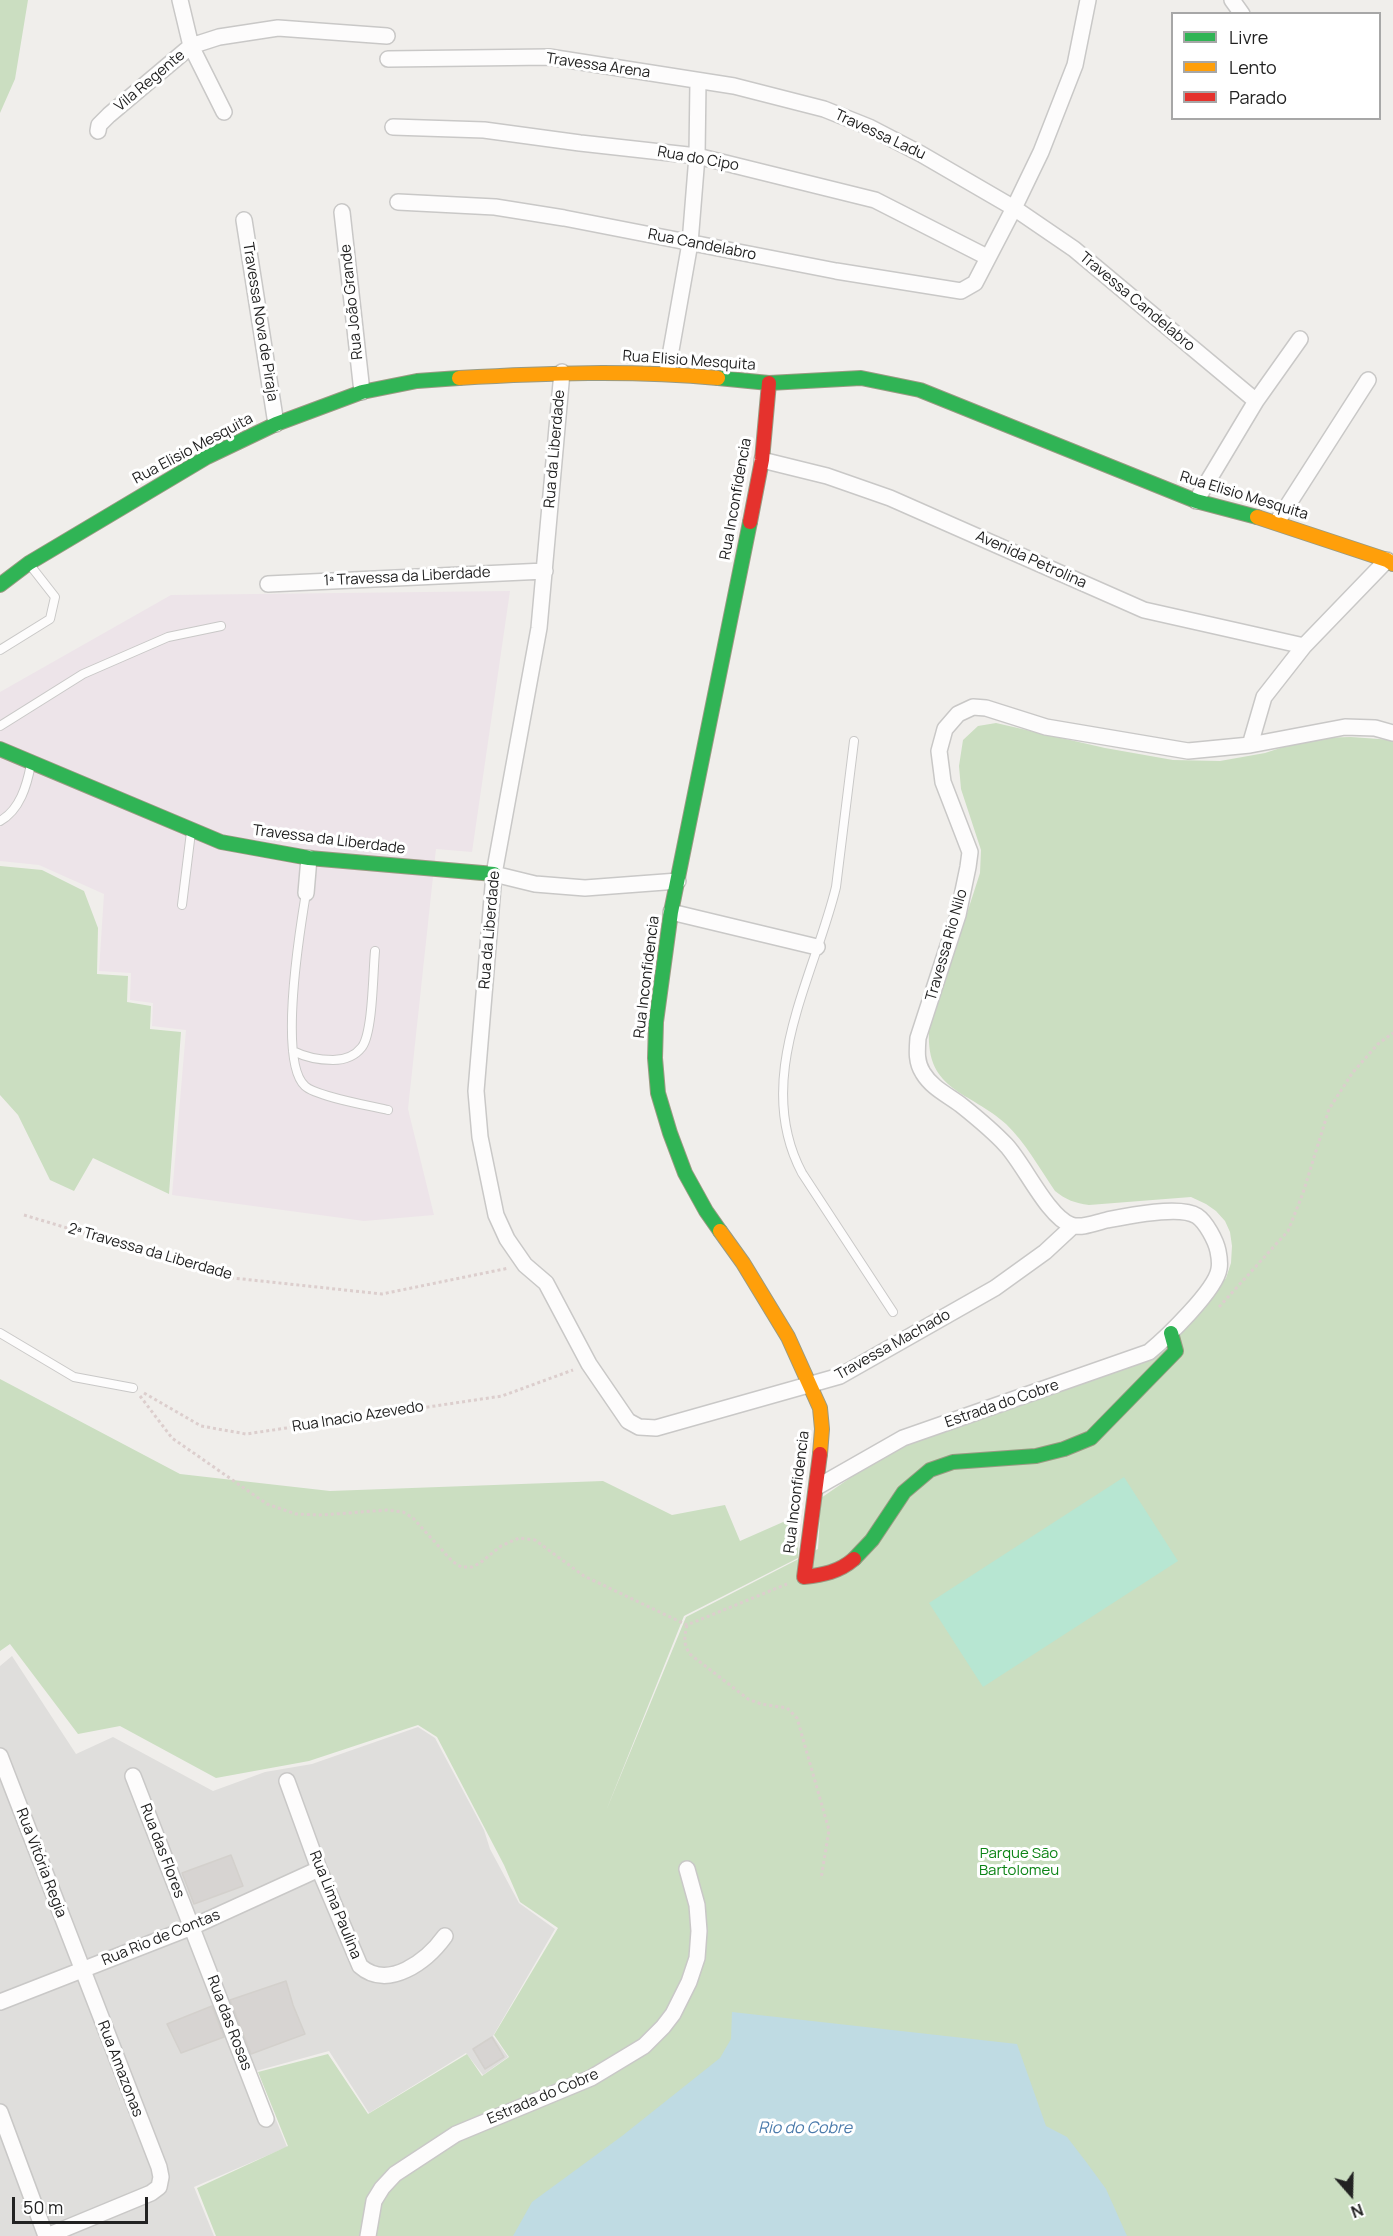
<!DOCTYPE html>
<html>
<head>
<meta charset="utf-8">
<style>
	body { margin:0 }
	#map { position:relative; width:1393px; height:2236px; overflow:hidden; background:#f0eeeb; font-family:Manrope,sans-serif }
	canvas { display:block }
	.legend { position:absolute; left:1171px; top:12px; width:210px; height:108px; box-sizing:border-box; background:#fff; border:2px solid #a7a7a7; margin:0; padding:8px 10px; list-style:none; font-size:18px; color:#222 }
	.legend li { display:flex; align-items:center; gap:12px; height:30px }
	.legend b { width:30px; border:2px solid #a7a7a7 }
	.north { position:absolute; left:1321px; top:2164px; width:60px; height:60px; -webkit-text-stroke:4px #fff; paint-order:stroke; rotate:160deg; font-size:16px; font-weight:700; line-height:24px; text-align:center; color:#222 }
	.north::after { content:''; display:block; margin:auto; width:21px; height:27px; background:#222; clip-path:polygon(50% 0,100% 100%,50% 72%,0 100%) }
	.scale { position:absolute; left:12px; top:2197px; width:136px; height:27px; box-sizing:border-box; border:3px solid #222; border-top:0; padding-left:8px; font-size:18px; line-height:21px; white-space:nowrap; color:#222; -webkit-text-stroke:4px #fff; paint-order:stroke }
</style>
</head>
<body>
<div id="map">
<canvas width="1393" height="2236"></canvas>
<ul class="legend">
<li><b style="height:8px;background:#30b455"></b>Livre</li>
<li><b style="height:8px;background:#ff9f0a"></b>Lento</li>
<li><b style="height:8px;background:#e5322d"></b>Parado</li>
</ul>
<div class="north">N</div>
<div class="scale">50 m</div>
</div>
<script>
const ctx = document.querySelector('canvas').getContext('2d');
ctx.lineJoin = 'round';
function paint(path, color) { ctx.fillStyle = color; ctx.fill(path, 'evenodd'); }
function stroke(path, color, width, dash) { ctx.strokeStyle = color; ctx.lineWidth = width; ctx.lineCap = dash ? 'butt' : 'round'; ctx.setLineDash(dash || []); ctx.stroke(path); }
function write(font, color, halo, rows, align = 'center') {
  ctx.font = font + ' Manrope,sans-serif'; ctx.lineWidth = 6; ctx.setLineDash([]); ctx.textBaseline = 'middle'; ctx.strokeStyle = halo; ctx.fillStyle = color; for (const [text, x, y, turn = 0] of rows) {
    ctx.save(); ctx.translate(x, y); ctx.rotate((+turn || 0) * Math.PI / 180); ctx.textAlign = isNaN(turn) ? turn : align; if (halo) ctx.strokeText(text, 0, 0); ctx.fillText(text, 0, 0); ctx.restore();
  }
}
paint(new Path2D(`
	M12,1656L76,1754L113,1737L213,1791L265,1772L312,1764L418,1727L435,1738L484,1830L490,1849L519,1903L555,1929L493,2036L508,2057L483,2075L466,2053L369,2113L329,2051L256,2071L287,2147L194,2187L214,2236H0V1666Z`), '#dfdedc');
paint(new Path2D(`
	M510,591L472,852L436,849L408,1109L434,1215L364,1221L172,1195L186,1030L152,1026L153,1003L130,1000L131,973L99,971L104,894L39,865L0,861V692L171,595Z`), '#ede4e9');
paint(new Path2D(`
	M0,0H28L15,79L0,113Z
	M996,723L1105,748L1173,760L1220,761L1265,753L1311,738L1351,737L1393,740V2236H216L197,2188L288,2146L258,2072L328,2054L368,2114L467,2054L482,2076L509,2057L494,2035L558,1928L520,1902L504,1865L437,1737L418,1725L309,1761L216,1778L120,1726L78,1734L10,1644L0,1651V1379L180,1474L330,1491L603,1481L672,1515L725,1505L740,1541L799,1515L798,1558L684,1616L606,1811L686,1617L818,1549L821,1498L892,1449L1158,1355L1226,1278L1231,1263L1232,1246L1230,1232L1225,1221L1216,1211L1206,1204L1191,1197L1089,1205C1075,1203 1066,1200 1055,1191C1040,1169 1025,1142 1006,1124C970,1091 926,1092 929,1031L980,873L981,850L961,789L959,766L963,740L978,726Z
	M0,866L42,870L84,891L98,928L97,974L128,976L127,1002L151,1006L150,1029L181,1032L169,1194L93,1158L74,1191L50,1180L18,1115L0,1095Z`), '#cbdec1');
paint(new Path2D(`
	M1124,1477L1178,1561L983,1687L929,1603Z`), '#b7e6d2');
paint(new Path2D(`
	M732,2012L1017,2044L1046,2126L1067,2137L1087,2163L1106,2189L1127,2236H513L532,2202L622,2136L720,2058L731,2039Z`), '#bfdbe3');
const building = new Path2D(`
	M231,1855L243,1886L194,1904L182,1873Z
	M286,1981L293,2005L305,2034L251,2054L230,2000Z
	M212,2006L224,2037L181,2053L167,2024Z
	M492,2037L504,2057L485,2069L473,2049Z`);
paint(building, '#d7d4d2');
stroke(building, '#d3d0cc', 1.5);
const lane = new Path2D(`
	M0,650L50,619L55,597L30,565
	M0,726L83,674L168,637L221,626
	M854,741L836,887C814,978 752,1079 802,1173L893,1312
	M0,821C20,810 27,785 31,764
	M306,893C300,929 278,1062 305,1086C315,1096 371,1106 388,1110
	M182,905L191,832
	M293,1051C307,1058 318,1060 333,1060C345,1060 355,1056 362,1047C373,1032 373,971 375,951
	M0,1333L74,1377L133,1388`);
const street = new Path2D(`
	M180,0L191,46L224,112
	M1232,0L1242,14
	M388,59L549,57L734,86L824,109L869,127L921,154L1014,208L1074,249L1256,401
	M393,127L484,130L580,143L697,156L875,200L987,257
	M98,131L99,125L109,115L191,46L219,37L278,28L387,36
	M398,202L495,207L564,218L836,271L961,291L975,283L1014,208L1041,152L1075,65L1088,0
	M342,212L362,392
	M244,220L276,424
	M562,372L539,628L494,874L476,1091L480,1137L496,1215L507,1239L525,1265L546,1283L589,1364L628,1421L639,1427L656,1428L840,1376L995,1288L1045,1252L1073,1226
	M667,373L690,243L697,156L698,81
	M762,460L827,476L890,498L1144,610L1304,646
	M1196,501L1256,401L1300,339
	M1277,522L1368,380
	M268,584L545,571
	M1250,745L1264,697L1304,646L1387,560
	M494,874L535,884L585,888L678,881
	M306,893L309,858
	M671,912L817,947
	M817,1487L903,1438L1149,1352C1166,1338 1216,1290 1219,1269C1220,1264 1219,1256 1218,1251C1216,1241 1206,1222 1197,1216C1180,1205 1127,1216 1107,1220C1097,1222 1082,1229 1071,1225C1048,1217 1024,1164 1006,1145C993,1131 976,1117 961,1105C948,1095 932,1088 923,1073C916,1062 917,1051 918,1038L958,915L968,867L970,852L943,782L939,751L945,729L958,714L973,707L986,708L1046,727L1188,751L1250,745L1345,727L1375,728L1393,733
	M0,1756L159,2167L161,2177L159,2187L151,2193L47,2236
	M133,1776L266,2119
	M287,1781L319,1869L360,1966C388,1991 427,1961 445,1936
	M0,2002L192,1927L319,1869
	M0,2112L46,2236
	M368,2236L374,2201L382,2188L395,2174L456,2134L591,2078L644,2046L663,2027L673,2014L689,1982L697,1958L699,1931L697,1905L687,1869`);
const fast = new Path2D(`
	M718,378L769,383L861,378L920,390L1196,501L1257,517
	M0,585L29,563L207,457L276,424L362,392L417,381L459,378
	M0,749L221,842L309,858L494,874
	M720,1231L706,1211L685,1173L670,1133L658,1093L655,1058L656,1022L671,912L750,522
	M854,1559L872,1540L904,1492L930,1470L953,1462L1036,1456L1064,1449L1091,1438L1176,1351L1171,1333`);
const slow = new Path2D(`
	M459,378C546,373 631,370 718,378
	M1257,517L1387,560L1393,564
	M720,1231L743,1263L788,1337L820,1408L822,1429L820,1454`);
const jam = new Path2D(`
	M750,522L762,460L769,383
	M820,1454L804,1577C823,1575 839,1572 854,1559`);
stroke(lane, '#c9c8c7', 10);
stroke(street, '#c9c8c7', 18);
stroke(fast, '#999a82', 16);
stroke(slow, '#999a82', 16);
stroke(jam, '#999a82', 16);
stroke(new Path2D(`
	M24,1215L233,1278L382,1294L509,1268
	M1219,1307L1288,1231L1303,1193L1329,1109L1353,1072L1378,1044L1393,1033
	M144,1393L201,1426L246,1434L502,1396L573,1370
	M140,1396L172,1438L267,1504L296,1514L322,1515L387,1510L403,1512L413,1518L452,1561L461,1567H472L480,1563L501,1546L519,1538L535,1540L584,1576L687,1625L787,1584
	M687,1625C684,1638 683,1645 691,1655L748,1699L761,1704L787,1708L797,1718L829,1830L821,1879`), '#dccecd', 3, [3, 3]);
stroke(lane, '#fdfcfc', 8);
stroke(street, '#fdfcfc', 15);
stroke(fast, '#30b455', 14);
stroke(slow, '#ff9f0a', 14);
stroke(jam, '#e5322d', 14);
write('15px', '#222', '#fff', [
	["Travessa Arena",598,66,8],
	["Vila Regente",150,81,-40],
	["Travessa Ladu",880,135,25],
	["Rua do Cipo",698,159,10],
	["Rua Candelabro",702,245,11],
	["Rua João Grande",352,302,-96],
	["Travessa Candelabro",1137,302,40],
	["Travessa Nova de Piraja",260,322,81],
	["Rua Elisio Mesquita",689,361,4],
	["Rua Elisio Mesquita",193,449,-28],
	["Rua da Liberdade",555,449,-85],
	["Rua Elisio Mesquita",1244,496,17],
	["Rua Inconfidencia",736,499,-80],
	["Avenida Petrolina",1031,560,24],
	["1ª Travessa da Liberdade",407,577,-3],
	["Travessa da Liberdade",329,840,7],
	["Rua da Liberdade",490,930,-85],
	["Travessa Rio Nilo",947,945,-74],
	["Rua Inconfidencia",647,977,-83],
	["2ª Travessa da Liberdade",150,1252,16],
	["Travessa Machado",893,1345,-29],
	["Estrada do Cobre",1002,1404,-19],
	["Rua Inacio Azevedo",358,1417,-9],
	["Rua Inconfidencia",797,1492,-83],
	["Rua das Flores",162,1851,69],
	["Rua Vitória Regia",41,1863,69],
	["Rua Lima Paulina",335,1905,68],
	["Rua Rio de Contas",161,1938,-22],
	["Rua das Rosas",229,2023,69],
	["Rua Amazonas",120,2069,69],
	["Estrada do Cobre",543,2097,-23]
]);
write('15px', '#0c8416', '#fff', [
	["Parque São",1019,1854],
	["Bartolomeu",1019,1871]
]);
write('italic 16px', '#4a7aab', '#fff', [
	["Rio do Cobre",805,2129]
]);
</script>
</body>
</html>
